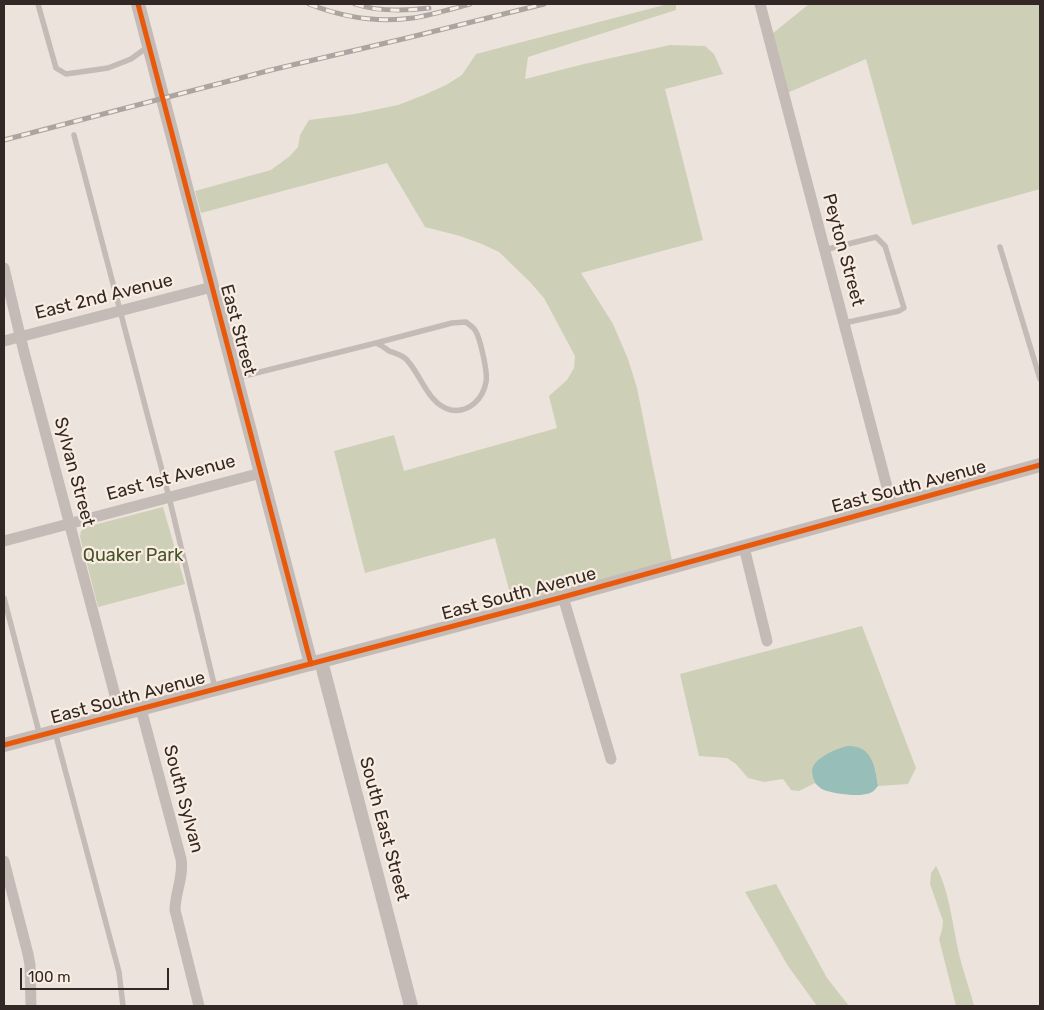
<!DOCTYPE html>
<html>
<head>
<meta charset="utf-8">
<style>
	body { margin:0 }
	#map { position:relative; width:1044px; height:1010px; overflow:hidden; background:#ebe3dc; font-family:Rubik,sans-serif }
	canvas { display:block }
	.frame { position:absolute; inset:0; border:5px solid #332825; pointer-events:none }
	.scale { position:absolute; left:20px; top:968px; width:149px; height:22px; box-sizing:border-box; border:2px solid #332825; border-top:0; padding-left:6px; font-size:15px; line-height:18px; white-space:nowrap; color:#332825; -webkit-text-stroke:4px #f9ede2; paint-order:stroke }
</style>
</head>
<body>
<div id="map">
<canvas width="1044" height="1010"></canvas>
<div class="frame"></div>
<div class="scale">100 m</div>
</div>
<script>
const ctx = document.querySelector('canvas').getContext('2d');
ctx.lineJoin = 'round';
function paint(path, color) { ctx.fillStyle = color; ctx.fill(path, 'evenodd'); }
function stroke(path, color, width, dash) { ctx.strokeStyle = color; ctx.lineWidth = width; ctx.lineCap = dash ? 'butt' : 'round'; ctx.setLineDash(dash || []); ctx.stroke(path); }
function write(font, color, halo, rows, align = 'center') {
  ctx.font = font + ' Rubik,sans-serif'; ctx.lineWidth = 4.5; ctx.setLineDash([]); ctx.textBaseline = 'middle'; ctx.strokeStyle = halo; ctx.fillStyle = color; for (const [text, x, y, turn = 0] of rows) {
    ctx.save(); ctx.translate(x, y); ctx.rotate((+turn || 0) * Math.PI / 180); ctx.textAlign = isNaN(turn) ? turn : align; if (halo) ctx.strokeText(text, 0, 0); ctx.fillText(text, 0, 0); ctx.restore();
  }
}
paint(new Path2D(`
	M668,4H676V10L528,57L525,79L584,64L670,45L705,46L714,54L723,74L665,89L703,240L581,273L613,324L628,359L637,388L672,561L513,604L495,538L365,573L334,451L394,435L404,471L557,428L549,396L567,380L574,368L575,356L544,298L530,282L499,252L482,244L460,236L425,227L387,163L201,213L195,191L271,170L290,156L298,147L300,135L309,120L355,114L398,105L424,95L446,85L462,75L476,54Z
	M809,4H1040V189L912,225L866,59L787,93L772,34Z
	M163,507L185,584L98,607L80,537L81,531L86,527Z
	M862,626L916,768L908,784L878,786L875,769L812,771L815,783L799,791L791,790L783,779L764,782L748,778L736,764L727,758L699,756L680,674Z
	M936,866C950,892 953,929 960,958C964,974 970,990 974,1006H956L939,939L942,930L943,921L930,884L931,873Z
	M776,884L827,978L849,1006H817L788,966L745,892Z`), '#cdd0b6');
paint(new Path2D(`
	M847,746C872,745 875,766 878,786C876,788 874,791 872,792C862,798 835,794 824,790C821,789 818,786 815,783C814,780 812,775 812,771C813,758 836,749 847,746Z`), '#98beba');
stroke(new Path2D(`
	M38,4L56,68L66,74L108,68L131,59L149,46
	M74,135L169,497L215,688
	M1000,247L1040,379
	M824,250L876,237L885,246L904,308L899,311L844,323
	M466,322C468,324 473,327 475,330C480,337 488,373 486,382C483,399 469,413 451,410C428,405 421,374 406,359C402,355 395,353 389,351C385,348 381,345 376,343L452,323Z
	M236,378L376,343
	M4,598L40,736
	M55,732L119,972L123,1006`), '#c4bbb6', 5.5);
stroke(new Path2D(`
	M760,4L892,506
	M4,268L24,352L120,714
	M4,341L212,287
	M4,541L261,473
	M744,547L767,641
	M563,597L611,759
	M141,709L181,859C184,876 175,893 175,910L199,1006
	M4,861L28,954L30,965L31,1006`), '#c4bbb6', 11);
stroke(new Path2D(`
	M138,4L311,664
	M321,661L411,1006
	M4,745L563,597L1040,465`), '#c4bbb6', 14);
const rail = new Path2D(`
	M309,4C342,17 377,23 413,18C432,15 451,9 470,4
	M355,4C379,12 405,11 429,8
	M4,140L271,70L407,38L544,4`);
stroke(rail, '#aba4a0', 5);
stroke(rail, '#f9ede2', 3, [9]);
stroke(new Path2D(`
	M138,4L311,664
	M4,745L563,597L1040,465`), '#e8590c', 5);
write('18px', '#332825', '#f9ede2', [
	["Peyton Street",843,250,75],
	["East 2nd Avenue",104,297,-14],
	["East Street",238,330,75],
	["Sylvan Street",74,472,75],
	["East 1st Avenue",171,478,-15],
	["East South Avenue",909,487,-15],
	["East South Avenue",519,594,-15],
	["East South Avenue",128,698,-15],
	["South Sylvan",183,799,75],
	["South East Street",384,829,75]
]);
write('18px', '#465228', '#f9ede2', [
	["Quaker Park",133,556]
]);
</script>
</body>
</html>
